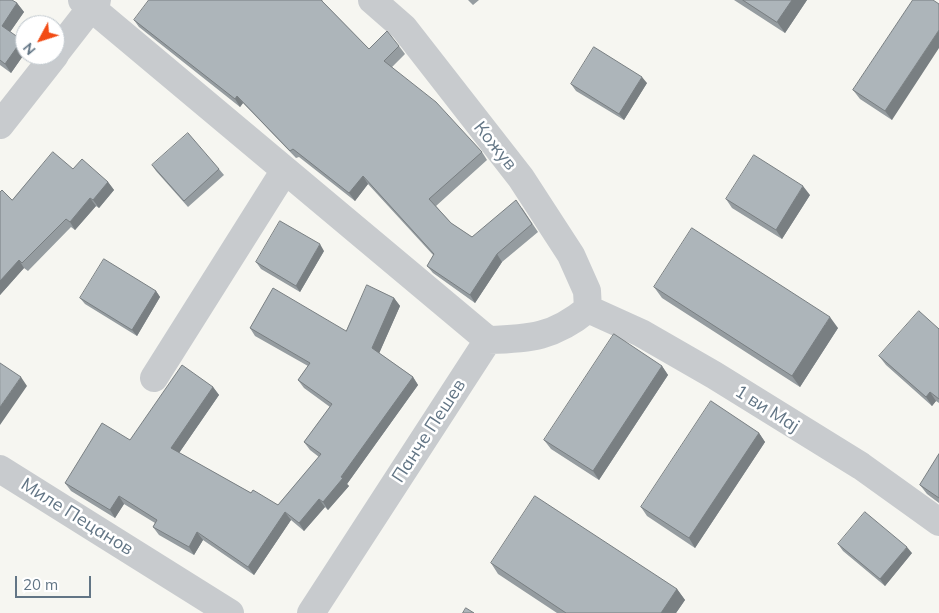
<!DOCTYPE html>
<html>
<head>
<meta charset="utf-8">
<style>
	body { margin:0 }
	#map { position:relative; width:939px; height:613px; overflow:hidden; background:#f6f6f1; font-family:Mulish,sans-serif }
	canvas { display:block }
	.north { position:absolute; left:15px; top:15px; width:50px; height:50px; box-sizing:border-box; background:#fff; border:1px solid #c0c8ce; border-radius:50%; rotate:230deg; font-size:14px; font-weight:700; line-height:20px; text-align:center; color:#627585 }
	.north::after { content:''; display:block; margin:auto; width:18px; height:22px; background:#f24c15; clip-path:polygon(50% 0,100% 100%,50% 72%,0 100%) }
	.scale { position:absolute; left:15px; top:576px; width:76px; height:22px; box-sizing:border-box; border:2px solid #627585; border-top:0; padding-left:6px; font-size:15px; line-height:18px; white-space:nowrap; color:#627585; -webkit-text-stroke:4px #fff; paint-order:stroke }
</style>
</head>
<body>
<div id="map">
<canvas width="939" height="613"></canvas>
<div class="north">N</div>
<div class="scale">20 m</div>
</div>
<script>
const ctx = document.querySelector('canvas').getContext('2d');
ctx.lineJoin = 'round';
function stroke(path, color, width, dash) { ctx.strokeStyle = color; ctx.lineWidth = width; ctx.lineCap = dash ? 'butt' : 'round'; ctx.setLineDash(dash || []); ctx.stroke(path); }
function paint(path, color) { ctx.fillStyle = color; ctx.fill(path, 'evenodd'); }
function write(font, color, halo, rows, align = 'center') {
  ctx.font = font + ' Mulish,sans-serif'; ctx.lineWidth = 5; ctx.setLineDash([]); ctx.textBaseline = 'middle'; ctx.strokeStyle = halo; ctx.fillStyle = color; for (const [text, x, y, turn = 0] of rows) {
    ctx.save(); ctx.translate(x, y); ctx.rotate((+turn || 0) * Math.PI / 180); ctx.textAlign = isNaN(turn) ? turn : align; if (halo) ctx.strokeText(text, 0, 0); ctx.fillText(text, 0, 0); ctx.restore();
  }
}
stroke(new Path2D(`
	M82,0L488,340
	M372,0L404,28L521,178L571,255L587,291L588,309
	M55,54L97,0
	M0,125L55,55
	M588,309L641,333L714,375L861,466L939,522
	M488,340C530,339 554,337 588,309
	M154,378L285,170
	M0,469L230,613
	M311,613L488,340`), '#c8cbce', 28);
paint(new Path2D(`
	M0,0L17,3L24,12L10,32L25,44V53L11,73L0,65Z
	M323,0L322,1L369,49L399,46L405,54L392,67L482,152L487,160L436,206L451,223L472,237L522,208L538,232L502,262L475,303L433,273L427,266L434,256L368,184L355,201L299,157L296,158L243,103L240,107L139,27L134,20Z
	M468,0H479L473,5Z
	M734,0H807L785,33Z
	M913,0L892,120L860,99L853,90Z
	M647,83L624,120L576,91L571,84Z
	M152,165L219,169L224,175L188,207L156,171Z
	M73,169L108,182L114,190L99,208L96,206L75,230L71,227L28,271L24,268L0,295V192L12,200Z
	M810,195L782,239L732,208L726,199Z
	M324,251L300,292L261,269L256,262Z
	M654,287L838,328L800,387L662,298Z
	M156,291L160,297L137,336L85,304L80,298Z
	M394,298L400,306L379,353L413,377L418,385L347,484L349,486L328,510L325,507L304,531L291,520L254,575L203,540L194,555L159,535L153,527L155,523L124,504L115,518L71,491L65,483L213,387L219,395L179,453L251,493L278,505L319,457L310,450L304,442L330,407L304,388L298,380L308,366L255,336L250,328L346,331Z
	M939,329V403L936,401L932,406L886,365L879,356Z
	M662,366L668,375L599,480L551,449L544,440Z
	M759,433L765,442L695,548L647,516L641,507Z
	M939,454V503L927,494L920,485Z
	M838,544L912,553L885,586L843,551Z
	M491,563L677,589L685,600L676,613H557L498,574Z`), '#959ca0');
paint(new Path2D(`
	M792,0H807L785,33L777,22Z
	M17,3L24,12L8,35L2,26Z
	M939,30V48L892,120L885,111Z
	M22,40L25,44V53L11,73L5,64Z
	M642,77L647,83L624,120L619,114Z
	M237,96L243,103L240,107L235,99Z
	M363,176L368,184L355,201L349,193Z
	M108,182L114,190L99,208L93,200Z
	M803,186L810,195L782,239L776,230Z
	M90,198L96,206L75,230L70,222Z
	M320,244L324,251L300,292L296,286Z
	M497,254L502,262L475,303L470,295Z
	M19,260L24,268L0,295V281Z
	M156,291L160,297L137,336L132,330Z
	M394,298L400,306L378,356L372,348Z
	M830,317L838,328L800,387L792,376Z
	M662,366L668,375L599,480L593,471Z
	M21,377L27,386L0,425V407Z
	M413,377L418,385L347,484L349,486L328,510L323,502Z
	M213,387L219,395L177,456L171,448Z
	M930,392L936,401L932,406L926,397Z
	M759,433L765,442L695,548L689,538Z
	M119,496L124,504L115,518L110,510Z
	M319,499L325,507L304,531L299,523Z
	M285,512L291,520L254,575L248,567Z
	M197,532L203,540L194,555L189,547Z
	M907,547L912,553L885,586L880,579Z
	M677,589L685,600L676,613H661Z`), '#797f82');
const building = new Path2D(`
	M0,0H12L17,3L2,26L22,40L5,64L0,60Z
	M149,0H321L369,49L387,31L399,46L384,61L436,102L482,152L429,199L451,223L472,237L516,200L532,224L497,254L470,295L427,266L434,254L363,176L349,193L293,149L290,151L237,96L235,99L134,20Z
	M743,0H792L777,22Z
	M913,0H933L939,4V30L885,111L853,90Z
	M594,47L642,77L619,114L571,84Z
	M188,133L219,169L184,201L152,165Z
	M53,152L73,169L82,159L108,182L93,200L90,198L70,222L66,219L22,263L19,260L0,281V192L2,190L12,200Z
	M754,155L803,186L776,230L726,199Z
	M280,221L320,244L296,286L256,262Z
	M692,228L830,317L792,376L654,287Z
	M104,259L156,291L132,330L80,298Z
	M367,285L394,298L372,348L413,377L341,477L343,478L323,502L319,499L299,523L285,512L248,567L197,532L189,547L153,527L157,520L119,496L110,510L65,483L102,423L130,440L182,365L213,387L171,448L251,493L253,490L278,505L321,454L304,442L332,404L298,380L310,363L250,328L273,288L346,331Z
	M919,311L939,329V399L930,392L926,397L879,356Z
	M614,334L662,366L593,471L544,440Z
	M0,363L21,377L0,407Z
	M711,401L759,433L689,538L641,507Z
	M939,454V498L920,485Z
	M535,496L677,589L661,613H566L491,563Z
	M865,512L907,547L880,579L838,544Z
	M466,608L474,613H463Z`);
paint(building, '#adb5ba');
stroke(building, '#797f82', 1);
write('18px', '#627585', '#fff', [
	["Кожув",495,146,51],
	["1 ви Мај",767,409,32],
	["Панче Пешев",429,431,-57],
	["Миле Пецанов",77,517,32]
]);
</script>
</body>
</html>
